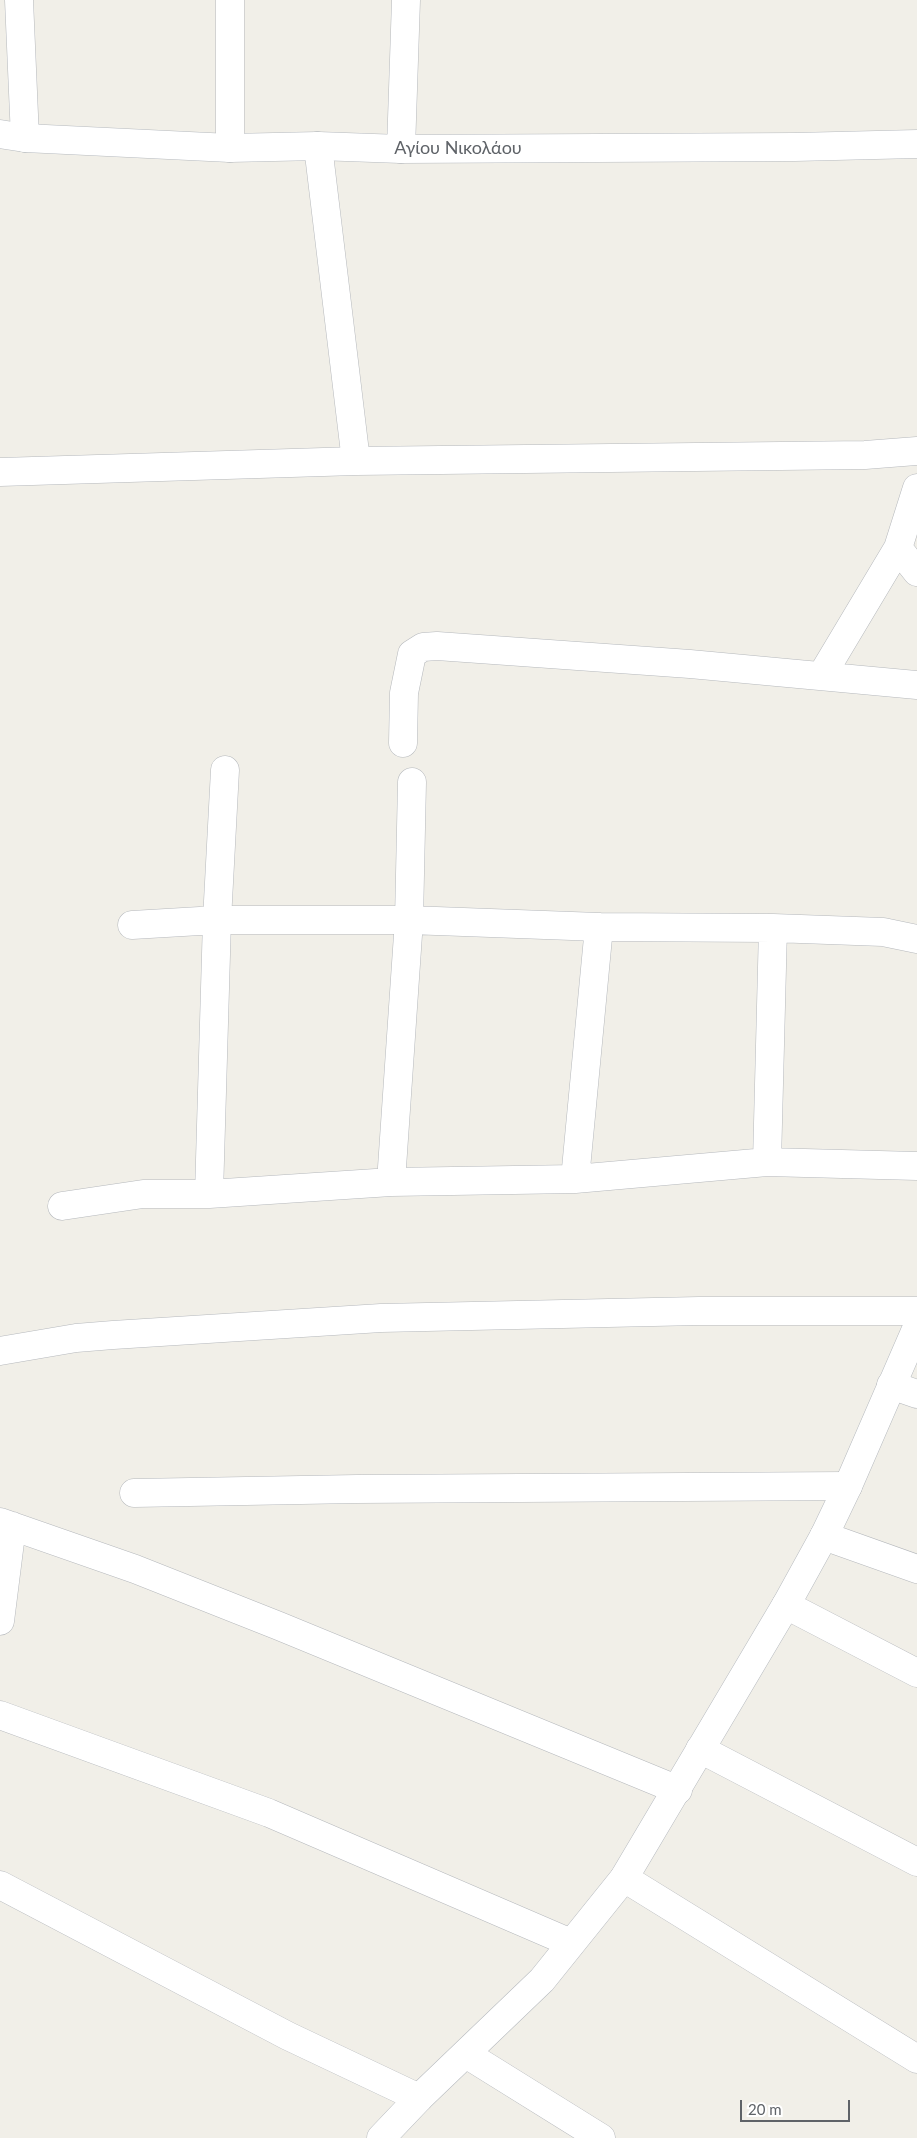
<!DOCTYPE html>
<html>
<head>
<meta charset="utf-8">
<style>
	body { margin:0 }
	#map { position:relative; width:917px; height:2138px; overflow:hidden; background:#f1efe8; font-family:Lato,sans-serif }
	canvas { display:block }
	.scale { position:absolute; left:740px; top:2100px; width:110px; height:22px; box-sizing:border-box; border:2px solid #5f6368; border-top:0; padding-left:6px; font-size:15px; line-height:18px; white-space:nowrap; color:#5f6368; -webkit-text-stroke:4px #fff; paint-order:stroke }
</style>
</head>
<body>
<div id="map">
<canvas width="917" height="2138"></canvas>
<div class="scale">20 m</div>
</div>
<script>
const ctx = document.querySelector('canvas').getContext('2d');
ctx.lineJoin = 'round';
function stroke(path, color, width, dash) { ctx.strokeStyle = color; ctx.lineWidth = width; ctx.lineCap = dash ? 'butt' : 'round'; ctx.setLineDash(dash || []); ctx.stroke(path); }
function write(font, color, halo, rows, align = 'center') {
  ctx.font = font + ' Lato,sans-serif'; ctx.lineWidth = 4.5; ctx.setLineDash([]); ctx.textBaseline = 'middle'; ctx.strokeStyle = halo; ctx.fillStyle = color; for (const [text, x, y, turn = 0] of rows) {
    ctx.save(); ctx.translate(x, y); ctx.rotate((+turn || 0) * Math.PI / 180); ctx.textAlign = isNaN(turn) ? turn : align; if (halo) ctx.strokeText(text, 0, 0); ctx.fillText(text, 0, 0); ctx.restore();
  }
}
const street = new Path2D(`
	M19,0L25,138
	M318,146L356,461
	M230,148V0
	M401,149L406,0
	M0,472L356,461L865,455L917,451
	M917,488L898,548L917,572
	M822,675L898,548
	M403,743L404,693L412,654L423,647L437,646L690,664L917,685
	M132,925L217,920H409L599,927L773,928L883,932L917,939
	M767,1162L773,928
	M575,1179L599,927
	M391,1182L409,920L412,782
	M209,1194L217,920L225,770
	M62,1206L143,1194H209L391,1182L575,1179L767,1162L917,1166
	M0,1351L76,1338L113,1335L381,1318L699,1311H917
	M891,1385L917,1394
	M134,1493L357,1489L848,1486
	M0,1522L135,1569L279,1626L678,1790
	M824,1536L917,1569
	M786,1605L917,1673
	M0,1621L12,1526
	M0,1715L269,1813L571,1943
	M700,1749L917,1862
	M624,1878L917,2059
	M0,1885L288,2036L419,2098
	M466,2054L601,2138`);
const secondary = new Path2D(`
	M0,134L25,138L230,148L318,146L401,149L795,147L917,144
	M381,2138L419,2098L542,1980L624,1878L786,1605L824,1536L848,1486L917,1327`);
stroke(street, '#b5b8bc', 29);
stroke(secondary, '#b6babf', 29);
stroke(street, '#fff', 28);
stroke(secondary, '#fff', 28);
write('18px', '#5f6368', '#fff', [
	["Αγίου Νικολάου",458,148]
]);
</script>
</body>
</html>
